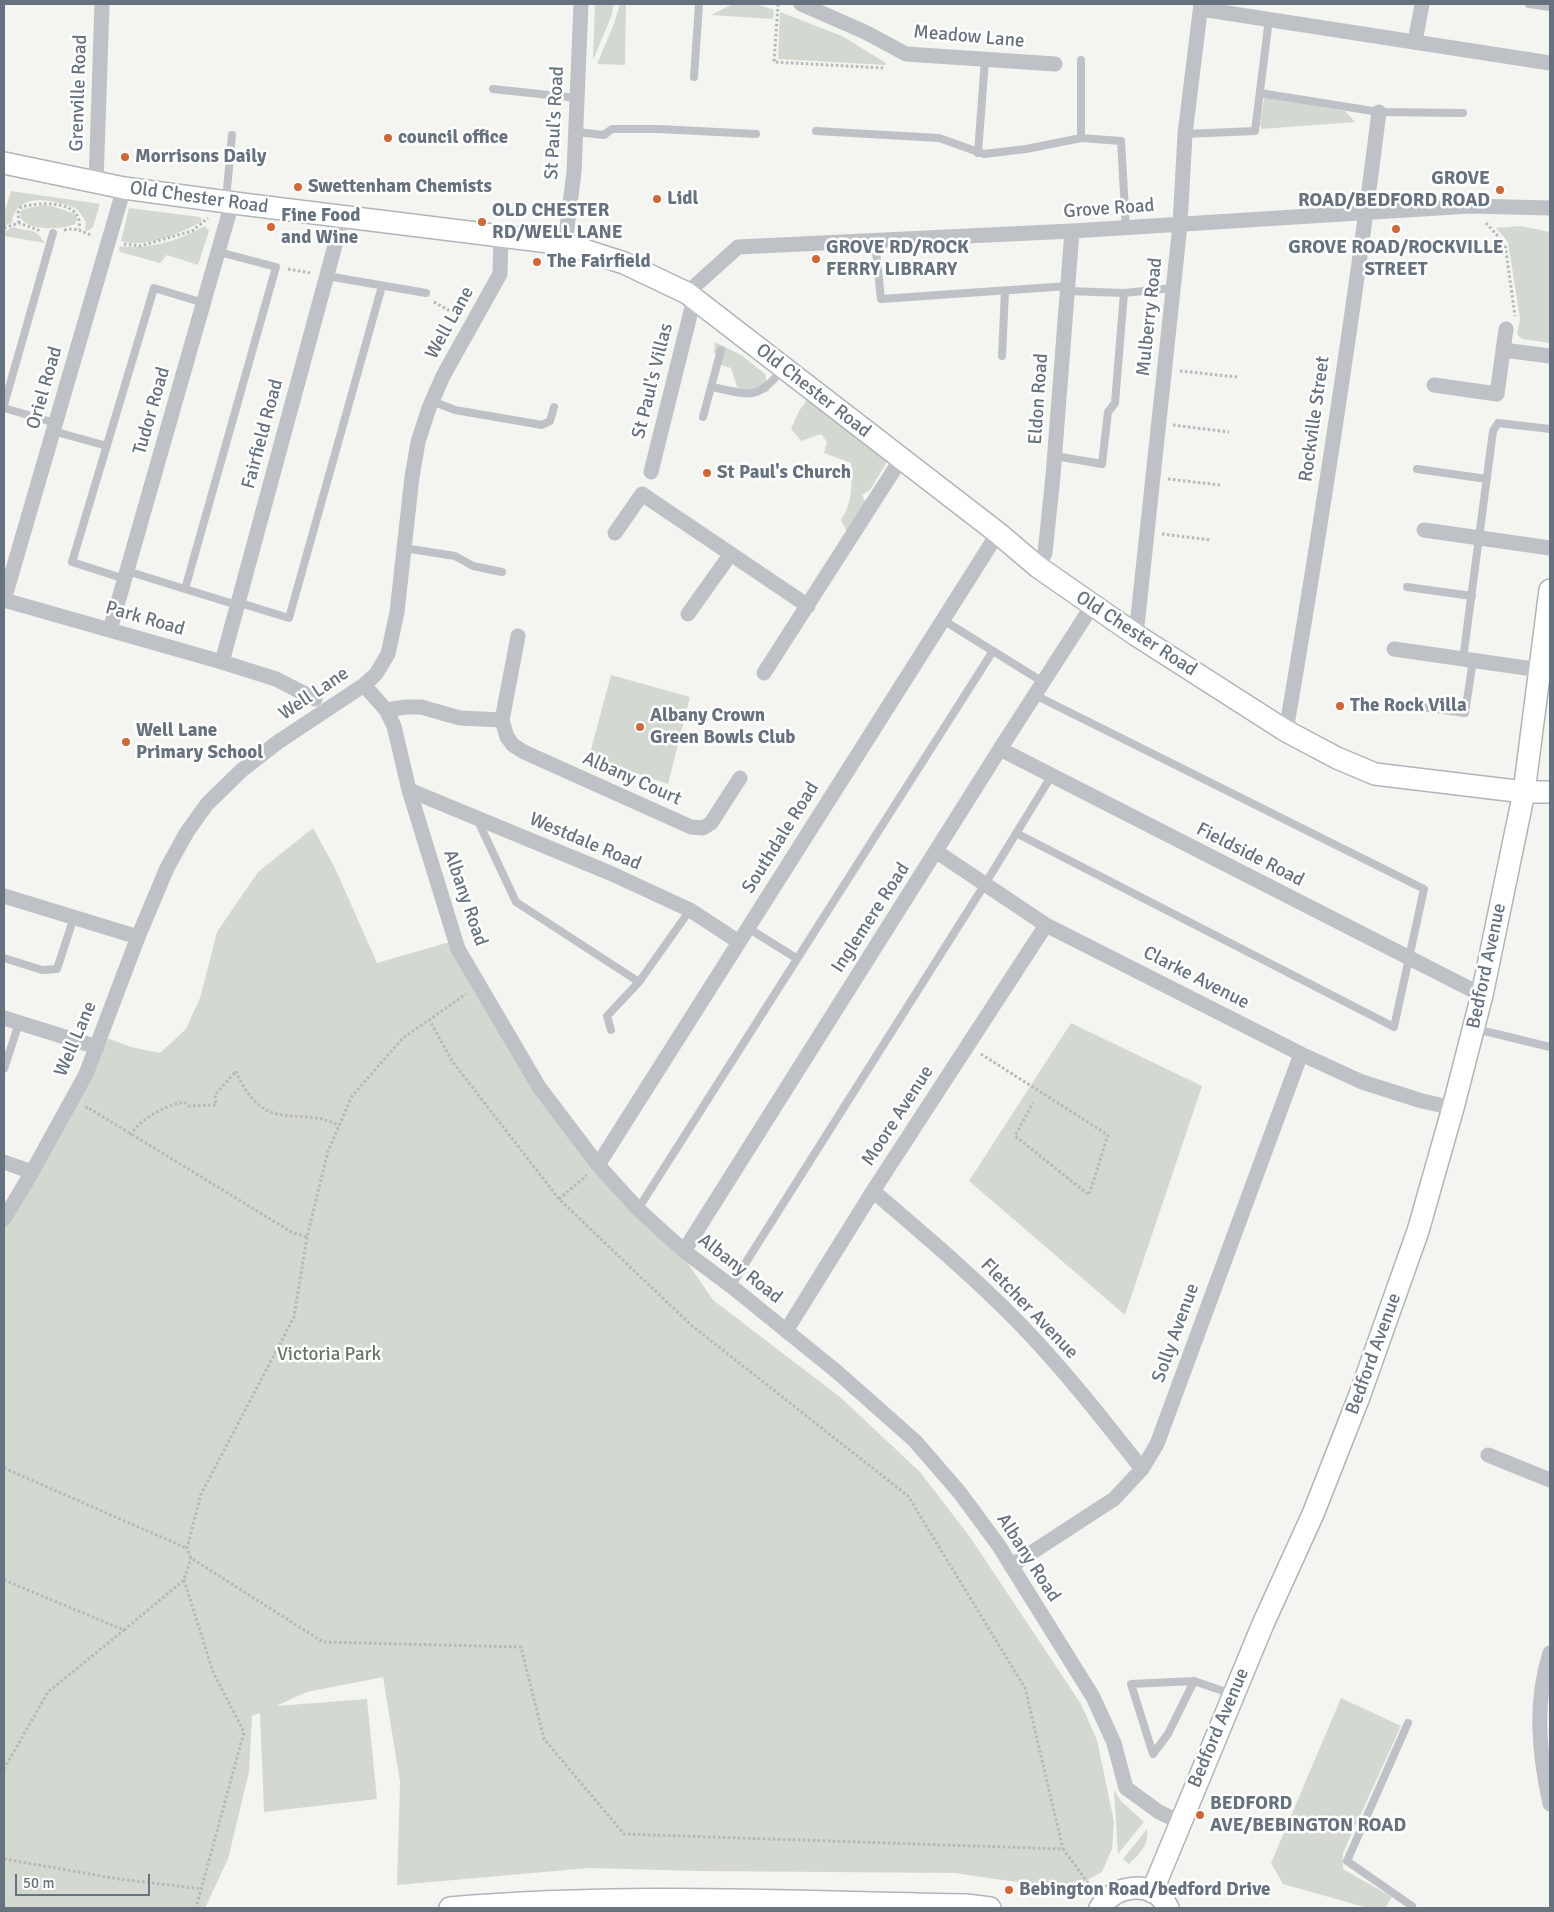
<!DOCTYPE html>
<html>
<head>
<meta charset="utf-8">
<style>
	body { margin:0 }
	#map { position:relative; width:1554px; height:1912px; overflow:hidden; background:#f4f4f1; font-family:Signika,sans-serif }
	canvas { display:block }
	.frame { position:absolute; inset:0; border:5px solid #67727f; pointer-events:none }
	.scale { position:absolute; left:15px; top:1874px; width:135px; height:22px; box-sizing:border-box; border:2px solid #67727f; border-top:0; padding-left:6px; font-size:15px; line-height:18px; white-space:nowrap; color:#67727f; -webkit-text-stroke:4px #fff; paint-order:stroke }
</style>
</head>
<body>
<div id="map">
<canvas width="1554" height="1912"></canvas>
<div class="frame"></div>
<div class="scale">50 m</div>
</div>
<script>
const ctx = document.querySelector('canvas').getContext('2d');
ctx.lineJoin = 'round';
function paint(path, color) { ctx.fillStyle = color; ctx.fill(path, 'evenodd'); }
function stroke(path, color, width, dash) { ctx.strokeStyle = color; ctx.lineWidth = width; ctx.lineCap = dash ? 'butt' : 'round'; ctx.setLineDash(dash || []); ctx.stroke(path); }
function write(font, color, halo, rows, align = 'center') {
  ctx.font = font + ' Signika,sans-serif'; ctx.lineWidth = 5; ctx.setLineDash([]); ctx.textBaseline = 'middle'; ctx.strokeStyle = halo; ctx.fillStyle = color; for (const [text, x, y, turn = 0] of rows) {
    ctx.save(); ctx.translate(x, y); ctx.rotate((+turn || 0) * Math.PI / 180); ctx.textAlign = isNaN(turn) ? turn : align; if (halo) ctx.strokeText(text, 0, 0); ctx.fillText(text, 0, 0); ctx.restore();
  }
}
paint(new Path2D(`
	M595,4H614L611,17L593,60Z
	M620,4H626L625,65L597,64L614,24Z
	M733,4H756L774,10L773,19L711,15Z
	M780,12L842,36L886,63L885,65L778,59Z
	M1264,97L1345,111L1355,122L1262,129L1260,125Z
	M11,191L100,204L93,227L88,231L85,230L86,222C83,218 80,212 77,209C74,207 69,206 66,205C45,198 15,195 12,223L4,226V214Z
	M44,205L52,206L75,214L77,219L75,224C61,230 31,231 21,219L20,214L23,209Z
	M129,208L200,217L202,221C182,233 145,249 121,241Z
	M205,226L209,231L198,265L167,255L160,263L120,252L119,249L120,246C150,250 180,240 205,226Z
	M1520,226L1550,232V343L1522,339L1517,334L1520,319L1508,242L1496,228Z
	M13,227C29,233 33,225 45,243L4,236V232Z
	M715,342L741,355L765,374L769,391L755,396L737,387L731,368L719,364L714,352Z
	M807,400L888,460L870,490L862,495L866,502L847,532L841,520C853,502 852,484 851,463L824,453L827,442L821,434L801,441L791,429L799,411Z
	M611,675L690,697L668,784L589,757Z
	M313,828L335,868L377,963L453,941L537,1089L680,1252L713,1300L840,1397L920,1472L970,1537L1081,1704L1097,1740L1114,1822L1112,1849L1102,1872L1073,1888L1051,1887L955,1873L699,1871L589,1868L397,1885L400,1782L383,1677L307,1692L276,1706L367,1699L377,1799L264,1812L260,1713L252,1716L249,1772L228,1859L205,1908H4V1225L104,1037L131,1047L160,1053L186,1029L200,998L217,932L258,872Z
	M1071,1023L1202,1086L1125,1315L969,1181Z
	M1341,1698L1401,1726L1343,1853V1869L1392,1897L1385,1908H1368L1283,1884L1271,1863Z
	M1114,1790L1121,1801L1144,1822L1118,1854Z
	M1147,1829C1149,1846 1140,1853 1129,1864L1123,1859Z`), '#d3d9d1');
const secondary = new Path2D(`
	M4,163L124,188L242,204L565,244L624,263L687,293L998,533L1038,567L1136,635L1286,731L1337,758L1375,774L1524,792H1550
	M1152,1892L1263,1624L1313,1514L1359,1397L1418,1231L1453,1108L1482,995L1524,792L1550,590
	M450,1908C622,1893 794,1902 966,1905L990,1908
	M1100,1908C1114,1884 1155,1879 1168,1908`);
stroke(secondary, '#b1b5b9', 24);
stroke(new Path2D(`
	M778,4L774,62L884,68
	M19,223L18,213L21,207C40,202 84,199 79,229
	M1486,223L1505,244L1515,316
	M4,228L19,223L41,231
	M64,230C77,227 82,232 93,236
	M124,244L140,246L192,231L208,218
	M288,269L311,273
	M434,302L459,316
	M1180,371L1237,377
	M1173,425L1229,432
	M1168,479L1220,485
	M1162,534L1211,540
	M429,1019L452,1061L559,1199L691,1325L908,1496L1025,1688L1063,1849
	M981,1054L1108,1135L1089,1195L1015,1136L1033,1103
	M86,1109L87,1107L293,1233L307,1237L328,1151L352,1096L403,1038L466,994
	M130,1135C142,1118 164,1106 184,1102L189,1106L216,1105L215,1095L236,1071C244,1091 258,1112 282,1115C293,1117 305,1116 317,1118C325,1119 332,1123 340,1125
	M559,1199L587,1175
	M307,1237L294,1317L201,1494L187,1548L191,1558L323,1642L521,1647L544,1739L624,1834L1063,1849L1092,1888
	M4,1468L186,1548
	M4,1580L124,1630L184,1580L191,1558
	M184,1580L213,1672L244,1732L196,1908
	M4,1769L48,1692L124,1630
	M4,1859L119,1879L202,1889`), '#b6b8bb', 3, [2.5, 2.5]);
stroke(new Path2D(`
	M1529,4L1550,7
	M1081,60V138L1121,141L1126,228
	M694,77L699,4
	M493,89L577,98
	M1260,93L1379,112L1463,113
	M816,131L939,138L984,154L1026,149L1081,138
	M576,132L604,135L612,129H659L756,134
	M1185,134L1255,131L1269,19
	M978,153L985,59
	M226,200L232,135
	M875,242L881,299L1068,286
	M327,276L426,293
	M1067,291L1124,293L1173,288
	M1002,356L1005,291
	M711,387C749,394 756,402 782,370
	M432,401L455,410L542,425L550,421L554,407
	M4,405L53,233
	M4,408L55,423
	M703,417L721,350
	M53,431L107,446
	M1055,456L1102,464L1108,412L1115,403L1124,293
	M1417,469L1487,479
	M404,548L455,556L473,566L502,572
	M127,571L185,589L276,267L219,252
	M125,579L72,562L154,288L204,303
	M1407,587L1472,596
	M185,589L237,605
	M237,602L289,618L382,286
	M943,620L1043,682
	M1463,659L1493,431L1498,423L1550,429
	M1400,704L1465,713L1473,660
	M478,821L516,902L639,982L690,910
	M1016,833L1394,1027L1424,889L1035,695
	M748,928L796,958
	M4,958L42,970L57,969L74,917
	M1476,1029L1550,1047
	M611,1030L607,1016L639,982
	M4,1069L19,1023
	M638,1209L993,651
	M731,1286L985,884L1052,775
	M1194,1681L1168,1734L1153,1754L1131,1684L1194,1681L1232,1694
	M1408,1723L1347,1861L1412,1906L1411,1908`), '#bec1c5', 8);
stroke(new Path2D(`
	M801,4L865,32L906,54L1055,64
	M1201,9L1550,63
	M1415,42L1422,4
	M96,183L102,4
	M565,244L574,172L581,4
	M687,293L738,247L1072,231L1470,206L1550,208
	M1503,350L1550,356
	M1434,385L1497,394L1506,329
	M651,472L694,299
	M1424,530L1550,548
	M615,533L642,494L808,606
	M1038,567L1045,553L1053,476L1072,231
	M4,600L124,188
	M4,600L222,662L276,679L315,699
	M688,614L730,555
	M110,630L232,203
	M1136,635L1180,225L1185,134L1201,4
	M518,636L502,720L507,737L513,745L524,752L691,827L703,828L711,823L740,778
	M1394,649L1540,670
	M222,662L343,216
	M764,673L901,459
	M364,685L386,710L394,726L409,790L458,949L539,1087L598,1165L638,1209L684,1251L731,1286L836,1371L915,1441L960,1493L999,1546L1093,1697L1114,1743L1126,1788L1159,1812L1180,1822
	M386,710L406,707H421L460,718L502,720
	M1286,731C1321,526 1353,319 1379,112
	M1000,749L1482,995
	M409,790L610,873L690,910L739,942
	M937,852L1046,925L1301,1054L1362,1082L1422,1101L1453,1108
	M4,896L138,937
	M4,1018L97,1047
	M4,1162L32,1172
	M598,1165L998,533
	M873,1191C922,1233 972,1275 1017,1321C1062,1367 1102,1418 1142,1469
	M4,1219L32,1172L86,1074L138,937L167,868L187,832L207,804L242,770L278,742L364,685L376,674L388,654L397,612L412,477L418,442L429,408L443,376L500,274L501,236
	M684,1251L1000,749L1092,606
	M786,1331L873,1191L1046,925
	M1488,1455L1550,1480
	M1011,1566L1114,1499L1142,1469L1157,1444L1301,1054
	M1550,1653C1534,1703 1539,1753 1550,1804`), '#bec1c5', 15);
stroke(secondary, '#fff', 21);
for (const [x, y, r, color] of [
	[388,138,5,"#cf6836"],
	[125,157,5,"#cf6836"],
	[298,187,5,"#cf6836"],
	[1500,190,5,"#cf6836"],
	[657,199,5,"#cf6836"],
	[482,222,5,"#cf6836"],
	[271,227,5,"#cf6836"],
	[1396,229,5,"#cf6836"],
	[816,259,5,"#cf6836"],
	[537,262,5,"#cf6836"],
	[707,473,5,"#cf6836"],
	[1340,706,5,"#cf6836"],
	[640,727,5,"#cf6836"],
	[126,742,5,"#cf6836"],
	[1200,1815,5,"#cf6836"],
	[1009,1890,5,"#cf6836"]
]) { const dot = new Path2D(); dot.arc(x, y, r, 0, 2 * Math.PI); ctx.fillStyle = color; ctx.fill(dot); stroke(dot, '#fff', 2); }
write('19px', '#67727f', '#fff', [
	["Meadow Lane",969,37,5],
	["Grenville Road",79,93,-88],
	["St Paul's Road",555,123,-87],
	["Old Chester Road",199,198,8],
	["Grove Road",1109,209,-4],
	["Mulberry Road",1150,317,-84],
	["Well Lane",450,323,-61],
	["St Paul's Villas",653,381,-76],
	["Oriel Road",45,388,-74],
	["Old Chester Road",813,391,38],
	["Eldon Road",1039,399,-86],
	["Tudor Road",152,411,-74],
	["Rockville Street",1315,419,-82],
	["Fairfield Road",263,434,-75],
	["Park Road",145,619,16],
	["Old Chester Road",1136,634,33],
	["Well Lane",314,694,-34],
	["Albany Court",632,779,24],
	["Southdale Road",781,838,-58],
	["Westdale Road",585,842,23],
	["Fieldside Road",1250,855,27],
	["Albany Road",465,898,71],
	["Inglemere Road",871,918,-57],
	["Bedford Avenue",1487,966,-78],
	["Clarke Avenue",1196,978,27],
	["Well Lane",76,1039,-67],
	["Moore Avenue",898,1116,-57],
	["Albany Road",740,1269,38],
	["Fletcher Avenue",1029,1309,46],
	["Solly Avenue",1176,1333,-70],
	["Bedford Avenue",1374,1354,-70],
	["Albany Road",1028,1558,57],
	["Bedford Avenue",1219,1728,-67]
]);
write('bold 19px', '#67727f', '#fff', [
	["council office",398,138],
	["Morrisons Daily",135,157],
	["GROVE",1490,179,"right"],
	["ROAD/BEDFORD ROAD",1490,201,"right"],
	["Swettenham Chemists",308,187],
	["Lidl",667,199],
	["OLD CHESTER",492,211],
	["RD/WELL LANE",492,233],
	["Fine Food",281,216],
	["and Wine",281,238],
	["GROVE RD/ROCK",826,248],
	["FERRY LIBRARY",826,270],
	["GROVE ROAD/ROCKVILLE",1396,248,"center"],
	["STREET",1396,270,"center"],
	["The Fairfield",547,262],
	["St Paul's Church",717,473],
	["The Rock Villa",1350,706],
	["Albany Crown",650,716],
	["Green Bowls Club",650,738],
	["Well Lane",136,731],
	["Primary School",136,753],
	["BEDFORD",1210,1804],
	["AVE/BEBINGTON ROAD",1210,1826],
	["Bebington Road/bedford Drive",1019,1890]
], 'left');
write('19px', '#677765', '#fff', [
	["Victoria Park",329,1355]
]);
</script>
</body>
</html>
